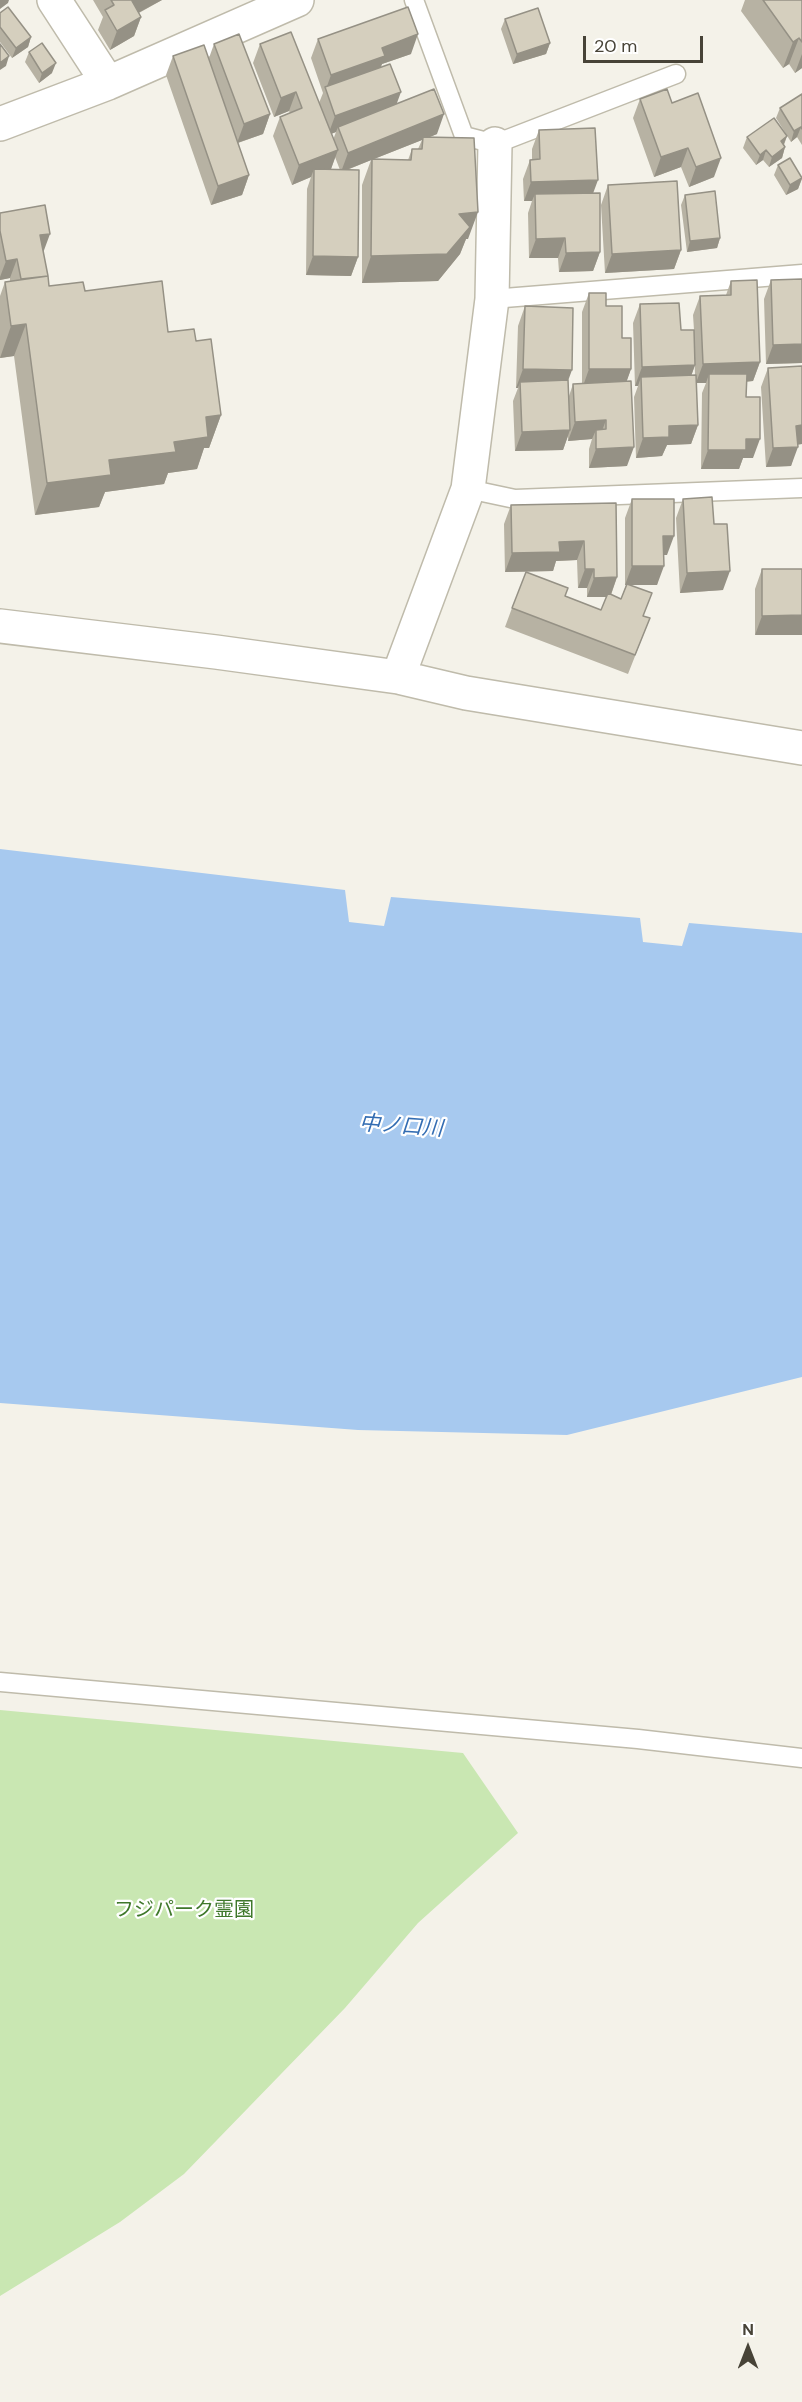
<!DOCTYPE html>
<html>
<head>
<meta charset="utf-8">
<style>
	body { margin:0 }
	#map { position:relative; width:802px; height:2402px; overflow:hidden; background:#f4f2e9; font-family:"DM Sans",sans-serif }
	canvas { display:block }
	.north { position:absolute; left:718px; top:2318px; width:60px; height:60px; -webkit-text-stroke:4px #fff; paint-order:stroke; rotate:0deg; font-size:16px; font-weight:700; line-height:24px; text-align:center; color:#474337 }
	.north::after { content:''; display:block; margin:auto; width:21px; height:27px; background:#474337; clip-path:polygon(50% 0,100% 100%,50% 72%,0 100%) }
	.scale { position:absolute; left:583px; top:36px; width:120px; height:27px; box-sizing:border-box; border:3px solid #474337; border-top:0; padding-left:8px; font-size:18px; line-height:21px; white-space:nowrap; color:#474337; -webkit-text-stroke:4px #fff; paint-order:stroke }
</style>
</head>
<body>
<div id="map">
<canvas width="802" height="2402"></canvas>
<div class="north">N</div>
<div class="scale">20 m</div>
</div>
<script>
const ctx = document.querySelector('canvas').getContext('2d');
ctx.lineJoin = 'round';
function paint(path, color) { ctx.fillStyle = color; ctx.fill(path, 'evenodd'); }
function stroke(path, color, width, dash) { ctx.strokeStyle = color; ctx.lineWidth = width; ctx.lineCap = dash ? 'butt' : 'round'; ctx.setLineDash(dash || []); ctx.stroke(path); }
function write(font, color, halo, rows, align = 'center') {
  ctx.font = font + ' "DM Sans","Noto Sans JP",sans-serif'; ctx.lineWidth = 4.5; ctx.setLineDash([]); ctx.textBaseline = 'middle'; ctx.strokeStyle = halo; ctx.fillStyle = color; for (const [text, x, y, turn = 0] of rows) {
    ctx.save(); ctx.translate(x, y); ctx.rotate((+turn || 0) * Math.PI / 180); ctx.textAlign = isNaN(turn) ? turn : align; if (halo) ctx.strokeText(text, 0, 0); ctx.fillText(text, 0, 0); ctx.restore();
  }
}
paint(new Path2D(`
	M0,1710L463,1753L518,1833L418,1923L345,2008L184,2174L120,2222L0,2296Z`), '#c9e7b2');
paint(new Path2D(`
	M0,849L345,890L349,922L384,926L391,897L640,918L643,942L682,946L689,923L802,933V1377L567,1435L358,1430L0,1403Z`), '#a7c9ef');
const service = new Path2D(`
	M414,0L464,136L495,144L676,74
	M492,299L802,274
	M468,489L515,499L802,488
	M0,1682L638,1739L802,1758`);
const minor = new Path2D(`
	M54,0L108,83
	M0,124L108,83L297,0
	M0,626L216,652L398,677L466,693L802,748
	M398,677L468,489L492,299L495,144`);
stroke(service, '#bfbbab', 21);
stroke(minor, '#bfbbab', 36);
stroke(service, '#fff', 18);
stroke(minor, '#fff', 33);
paint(new Path2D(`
	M93,0H162L139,13L141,17L134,36L110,50L98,30L103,17Z
	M745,0H802V68L795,73L789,64L783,68L741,11Z
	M0,13L31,37L28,47L12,58L0,42Z
	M505,19L550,43L546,54L513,64L501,29Z
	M318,39L411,54L382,64L380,68L396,104L437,134L429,137L468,239H466L460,254L438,281L362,283V185L371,160L347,170L358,257L351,276L306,275L307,189L311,177L292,185L273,136L280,117L290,113L289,111L274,117L253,63L260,44L319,103L323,93L311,58ZM336,132L333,140L331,134ZM422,140L418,149H412L408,160L374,159ZM335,157L340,170L331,169Z
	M214,44L270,114L263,134L238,143L249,175L242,195L211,205L166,75L173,56L209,58Z
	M29,52L52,73L39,83L25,62Z
	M802,94V145L797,137L791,142L776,118L780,108Z
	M640,99L672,103L714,177L689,187L681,167L654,177L633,118Z
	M539,130L593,193L600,252L593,271L559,272L558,258H529L528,213L532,201H524L523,179L530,160H532V149Z
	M787,136L784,145L785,147L782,158L769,167L763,160L756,165L743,148L747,137Z
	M778,165L802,179L798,189L786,195L774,175Z
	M608,185L681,250L674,269L605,273L601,205Z
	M685,195L720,238L717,248L687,252L681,205Z
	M0,213L43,251L49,286L85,291L168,332L196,341L221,415L209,448H204L197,469L168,473L164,484L105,492L99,507L35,515L14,356L0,358V296L5,282L10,281V278L0,280Z
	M802,279V363L766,364L764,299L771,280Z
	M731,281L760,362L753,381L747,382L746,397L753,458H743L739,469H701L702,393L706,383H696L698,425L691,444L667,445L662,456L636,458L634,397L638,386H635L633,323L640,304L681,330H694L693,315L700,296L726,295ZM694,345L695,375L691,376L695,365Z
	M589,293L606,306L622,338L631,369L626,382L627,466L589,468V449L592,439L568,441V436L563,450L515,451L513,401L518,388H516L518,326L525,306L568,380L569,396L573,384H582V312Z
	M768,368L802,444L797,445L791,466L766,467L761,387Z
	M632,499L667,555H664L657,585H631L643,616L650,618L628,674L505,627L512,608L565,596L601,610L606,597H587V588H578L577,560L556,561L553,571L505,572L504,524L511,505L616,503L617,577L611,595L621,599L626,585H625V518Z
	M683,499L714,524L723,590L680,593L676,518Z
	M762,569H802L755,635V589Z`), '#b7b2a3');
paint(new Path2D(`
	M0,0H9L8,3L0,9Z
	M134,0H162L125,20L132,1Z
	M141,17L134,36L110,50L117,31Z
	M418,34L411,54L382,64L378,75L326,89L331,75L382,48Z
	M31,37L28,47L12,58L16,48Z
	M799,38L789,64L783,68L793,42Z
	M550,43L546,54L513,64L517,54Z
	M802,54V68L795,73Z
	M9,56L6,66L0,70V63Z
	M56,63L52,73L39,83L42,73Z
	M296,92L289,111L274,117L281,98Z
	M401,92L394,111L338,127L336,132L328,135L335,116Z
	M270,114L263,134L237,143L244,124Z
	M444,114L437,134L423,140V137L422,140L341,172L348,153Z
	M801,127L797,137L791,142L794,131Z
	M787,136L783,146L781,141Z
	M785,147L782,158L769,167L772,157Z
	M688,148L681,167L654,177L661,157Z
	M338,150L331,169H314L311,177L292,185L299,165Z
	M766,150L763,160L756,165L760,155Z
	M721,158L714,177L689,187L696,167Z
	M249,175L242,195L211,205L218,186Z
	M802,178L798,189L786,195L790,185Z
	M598,180L591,199L535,194L532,201H524L531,182Z
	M478,212L468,239H466L460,254L438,281L362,283L371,256L459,214Z
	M50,234L43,253L40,235Z
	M565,238L558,258H529L536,239Z
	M720,238L717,248L687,252L690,241Z
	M681,250L674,269L605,273L612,254Z
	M600,252L593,271L559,272L566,253Z
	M313,256L358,257L351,276L306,275Z
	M17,259L10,278L0,280V277L6,261Z
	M26,324L14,356L0,358L11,326Z
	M802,344V363L766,364L773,345Z
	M760,362L753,381L709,383V374L706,383H696L703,364Z
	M695,365L688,385L641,377L638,386H635L642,367Z
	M523,369L572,370L565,389L520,382L518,388H516Z
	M589,369H631L624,389H582Z
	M221,415L209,448H204L197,469L168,473L164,484L105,492L99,507L35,515L47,483L109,460L174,442L206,417Z
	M606,420L599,439L596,430L592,439L568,441L575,422Z
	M698,425L691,444L667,445L662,456L636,458L643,438L669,426Z
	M802,425V444L789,445L796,426Z
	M570,430L563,450L515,451L522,432Z
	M746,439H760L753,458H743L739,469H701L708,450Z
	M634,447L627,466L589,468L596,449Z
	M798,447L791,466L766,467L773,448Z
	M663,536H674L667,555H656Z
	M584,541L577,560L556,561L553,571L505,572L512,553L559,542Z
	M632,566H664L657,585H625Z
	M585,569H594L587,588H578Z
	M730,571L723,590L680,593L687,573Z
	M617,577L610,597H587L594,578Z
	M802,615V635H755L762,616Z`), '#959185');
const building = new Path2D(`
	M111,0H134L132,1L141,17L117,31L105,10L114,5Z
	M763,0H802V42L799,38L793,42Z
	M8,7L31,37L16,48L0,27V13Z
	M408,7L418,34L382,48L385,56L331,75L318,39Z
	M538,8L550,43L517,54L505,19Z
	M291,32L338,150L299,165L280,117L302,108L296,92L281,98L260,44Z
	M239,34L270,114L244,124L214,44Z
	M42,43L56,63L42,73L29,52Z
	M0,44L9,56L0,63Z
	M204,45L249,175L218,186L173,56Z
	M390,64L401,92L335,116L325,87Z
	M434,89L444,114L348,153L338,127Z
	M667,89L672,103L698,93L721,158L696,167L688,148L661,157L640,99Z
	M802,94V129L801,127L794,131L780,108Z
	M774,118L787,136L781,141L785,147L772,157L766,150L760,155L747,137Z
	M595,128L598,180L531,182L530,160L540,159L539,130Z
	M423,137L474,138L478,212L459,214L470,227L447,254L371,256L372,159L411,160L412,149H422Z
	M790,158L802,178L790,185L778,165Z
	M314,169L359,170L358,257L313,256Z
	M677,181L681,250L612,254L608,185Z
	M715,191L720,238L690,241L685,195Z
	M600,193V252L566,253L565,238L536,239L535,194Z
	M45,205L50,234L40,235L48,276L21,279L17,259L6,261L0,231V213Z
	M48,276L49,286L83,282L85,291L162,281L168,332L194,329L196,341L211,339L221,415L206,417L208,437L174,442L176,452L109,460L111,475L47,483L26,324L11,326L5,282Z
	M802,279V344L773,345L771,280Z
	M757,280L760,362L703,364L700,296L731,295V281Z
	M589,293H606V306H622V338H631V369H589Z
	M679,303L681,330H694L695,365L642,367L640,304Z
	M525,306L573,308L572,370L523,369Z
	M802,366V425L796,426L798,447L773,448L768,368Z
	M709,374H747L746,397H760V439H746V450H708Z
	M696,375L698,425L669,426V437L643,438L641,377Z
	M568,380L570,430L522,432L520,382Z
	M631,381L634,447L596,449V430L606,429V420L575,422L573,384Z
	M712,497L714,524H727L730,571L687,573L683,499Z
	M632,499H674V536H663L664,566H632Z
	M616,503L617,577L594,578V569H585L584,541L559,542L560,552L512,553L511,505Z
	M762,569H802V615L762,616Z
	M526,572L568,588L565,596L601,610L608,593L621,599L627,584L652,593L643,616L650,618L635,655L512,608Z`);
paint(building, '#d5cfbe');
stroke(building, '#959185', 1.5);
write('20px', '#3f782b', '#fff', [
	["フジパーク霊園",184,1911]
]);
write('italic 21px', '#326cb2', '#fff', [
	["中ノ口川",401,1127,4]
]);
</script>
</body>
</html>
